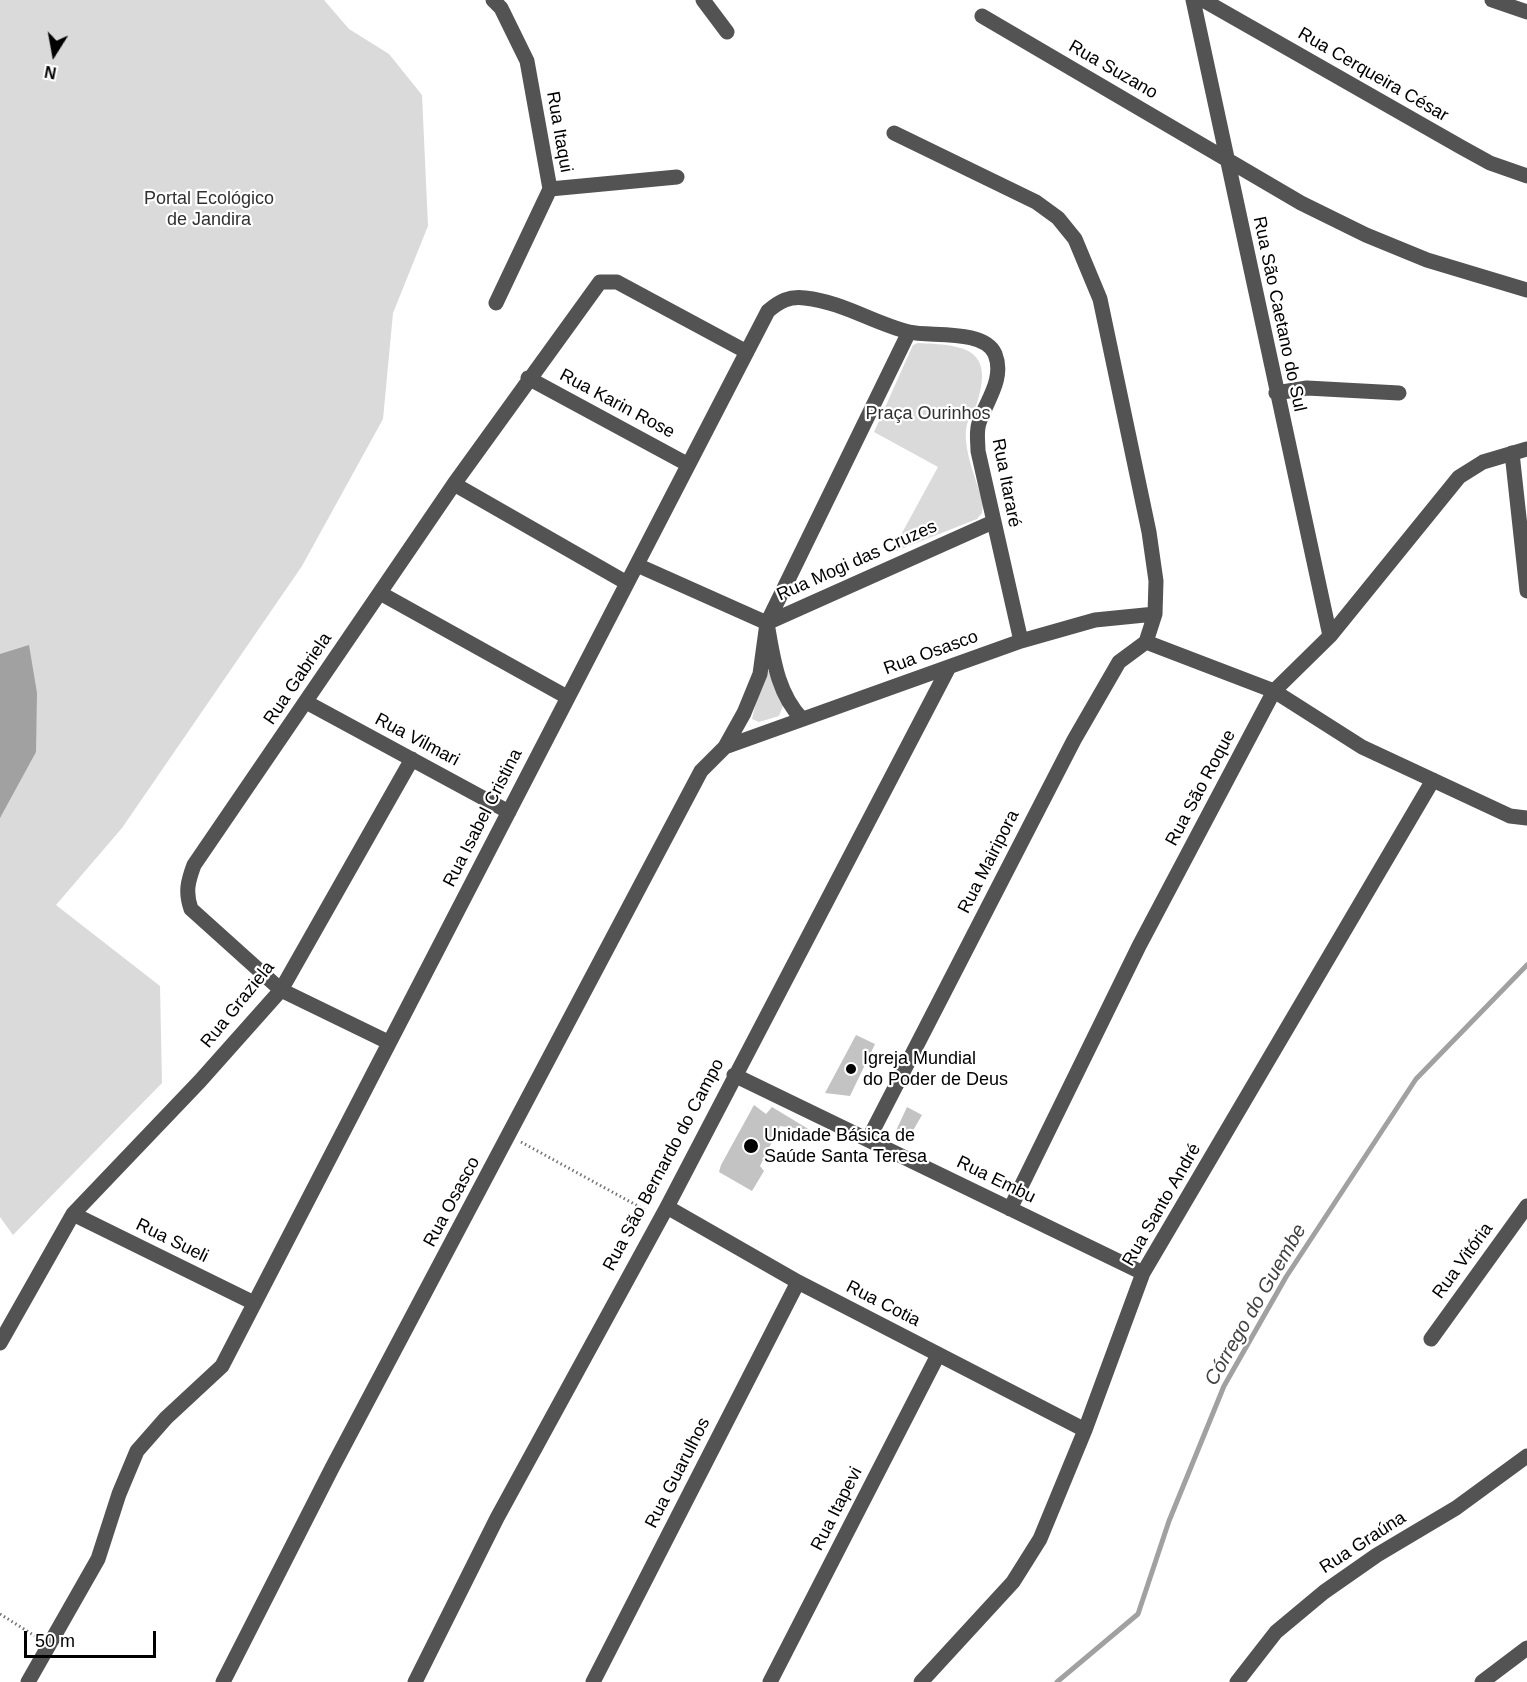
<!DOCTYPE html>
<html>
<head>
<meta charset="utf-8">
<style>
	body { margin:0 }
	#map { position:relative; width:1527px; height:1682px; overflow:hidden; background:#fff; font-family:Arial,sans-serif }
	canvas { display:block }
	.north { position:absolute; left:24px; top:24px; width:60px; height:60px; -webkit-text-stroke:4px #fff; paint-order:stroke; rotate:191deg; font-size:16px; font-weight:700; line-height:24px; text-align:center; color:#000 }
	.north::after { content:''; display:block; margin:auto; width:21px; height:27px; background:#000; clip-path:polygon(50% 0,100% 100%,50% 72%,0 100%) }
	.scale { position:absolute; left:24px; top:1631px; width:132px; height:27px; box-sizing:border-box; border:3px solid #000; border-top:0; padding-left:8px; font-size:18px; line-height:21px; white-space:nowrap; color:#000; -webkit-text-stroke:4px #fff; paint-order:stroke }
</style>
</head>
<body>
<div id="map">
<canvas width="1527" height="1682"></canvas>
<div class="north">N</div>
<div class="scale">50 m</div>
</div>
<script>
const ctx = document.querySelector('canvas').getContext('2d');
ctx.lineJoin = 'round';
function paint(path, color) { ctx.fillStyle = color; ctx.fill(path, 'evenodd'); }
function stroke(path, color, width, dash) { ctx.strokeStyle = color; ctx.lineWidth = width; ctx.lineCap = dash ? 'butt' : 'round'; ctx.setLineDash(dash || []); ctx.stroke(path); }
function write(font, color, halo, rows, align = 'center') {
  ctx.font = font + ' Arial,sans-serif'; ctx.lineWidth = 4.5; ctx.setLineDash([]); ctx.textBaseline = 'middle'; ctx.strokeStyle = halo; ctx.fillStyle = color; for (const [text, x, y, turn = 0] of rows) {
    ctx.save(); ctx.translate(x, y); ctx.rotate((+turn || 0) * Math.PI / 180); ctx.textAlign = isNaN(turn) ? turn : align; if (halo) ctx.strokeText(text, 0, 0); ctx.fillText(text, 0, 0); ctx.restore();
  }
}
paint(new Path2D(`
	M0,0H324L349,29L389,54L422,95L428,226L393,313L383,419L302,566L122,828L56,905L160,986L162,1083L13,1235L0,1217Z
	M918,343C962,345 994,347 978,400C975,411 967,418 966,430C964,453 977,481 983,503L982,513L977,519L891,553L938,467L874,432L913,345Z
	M764,670L770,671L783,706L779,716L759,722L752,719Z`), '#dadada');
paint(new Path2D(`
	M29,645L37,693L36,752L0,818V654Z`), '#a1a1a1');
stroke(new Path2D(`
	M1057,1682L1138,1614L1169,1521L1224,1386L1286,1277L1416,1079L1527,965`), '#a1a1a1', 5);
paint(new Path2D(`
	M856,1035L875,1044L850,1096L825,1093Z
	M754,1105L766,1114L772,1107L810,1130L780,1126L760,1166L764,1171L752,1191L719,1172L721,1165Z
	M907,1107L922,1115L907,1141L894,1135Z`), '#c3c3c3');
stroke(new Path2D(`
	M521,1142L647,1211
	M0,1614L35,1636`), '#757575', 3, [1.5, 3]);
stroke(new Path2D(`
	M493,0L501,8L527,61L550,189L496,303
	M703,0L727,32
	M1193,0L1330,636
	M1203,0L1461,147L1490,163L1527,176
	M1492,0L1527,12
	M982,16L1301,203L1366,235L1427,260L1527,290
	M550,189L677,177
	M528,378L687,464
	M1276,393L1307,388L1399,393
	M1512,453L1527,591
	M454,484L627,583
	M637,565L767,623
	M380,593L567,697
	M1146,642L1274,691L1362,747L1510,816L1527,818
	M306,702L509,812
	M802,719C777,693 773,657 767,623L993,522
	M725,747L744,713L760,674L767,623L909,332
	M388,1042L281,990L191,909C185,892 188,881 194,865L454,484L600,282H617L747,352
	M734,1075L1143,1273
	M869,1138L1074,740L1119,662L1146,642L1155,614L1156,581L1149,532L1100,299L1075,239L1058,218L1036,202L894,133
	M667,1207L798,1282L1085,1430
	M1010,1209L1139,946L1274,691L1330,636L1459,477L1483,462L1527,449
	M73,1214L254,1303
	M1431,1339L1527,1206
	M0,1343L73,1214L200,1081L281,990L412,759
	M28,1682L98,1559L119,1494L137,1451L166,1418L222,1366L768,311C780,301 789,296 805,298C843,302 873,323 909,332C931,337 984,329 995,354C1005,379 986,401 979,423C976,432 978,442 978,451L1021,641
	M223,1682L332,1468L701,771L725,747L1021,641L1095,620L1155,614
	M415,1682L497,1518L667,1207L949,667
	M593,1682L798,1282
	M770,1682L938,1355
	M921,1682L1013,1582L1040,1539L1085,1430L1143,1273L1433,780
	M1237,1682L1276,1632L1324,1592L1377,1555L1456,1508L1527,1456
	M1482,1682L1527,1648`), '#535353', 15);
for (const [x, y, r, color] of [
	[851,1069,6,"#000"],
	[751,1146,8,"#000"]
]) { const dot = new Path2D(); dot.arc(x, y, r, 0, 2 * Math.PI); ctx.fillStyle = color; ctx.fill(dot); stroke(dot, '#fff', 2); }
write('18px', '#000', '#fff', [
	["Rua Suzano",1113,70,30],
	["Rua Cerqueira César",1373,75,30],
	["Rua Itaqui",559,132,80],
	["Rua São Caetano do Sul",1279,314,78],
	["Rua Karin Rose",617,404,28],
	["Rua Itararé",1006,483,79],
	["Rua Mogi das Cruzes",857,561,-24],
	["Rua Osasco",931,653,-20],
	["Rua Gabriela",298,679,-56],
	["Rua Vilmari",417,740,28],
	["Rua São Roque",1201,788,-62],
	["Rua Isabel Cristina",483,818,-63],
	["Rua Mairipora",989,862,-63],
	["Rua Graziela",238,1005,-51],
	["Rua São Bernardo do Campo",664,1165,-62],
	["Rua Embu",996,1180,26],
	["Rua Osasco",452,1202,-62],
	["Rua Santo André",1162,1205,-60],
	["Rua Sueli",172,1241,26],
	["Rua Vitória",1463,1261,-54],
	["Rua Cotia",883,1304,27],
	["Rua Guarulhos",678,1473,-63],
	["Rua Itapevi",837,1509,-63],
	["Rua Graúna",1363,1543,-33]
]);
write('18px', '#313131', '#fff', [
	["Portal Ecológico",209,199],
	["de Jandira",209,220],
	["Praça Ourinhos",928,414]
]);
write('18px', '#000', '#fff', [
	["Igreja Mundial",863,1059],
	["do Poder de Deus",863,1080],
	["Unidade Básica de",764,1136],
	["Saúde Santa Teresa",764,1157]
], 'left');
write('italic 20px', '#424242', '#fff', [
	["Córrego do Guembe",1256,1305,-60]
]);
</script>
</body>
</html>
